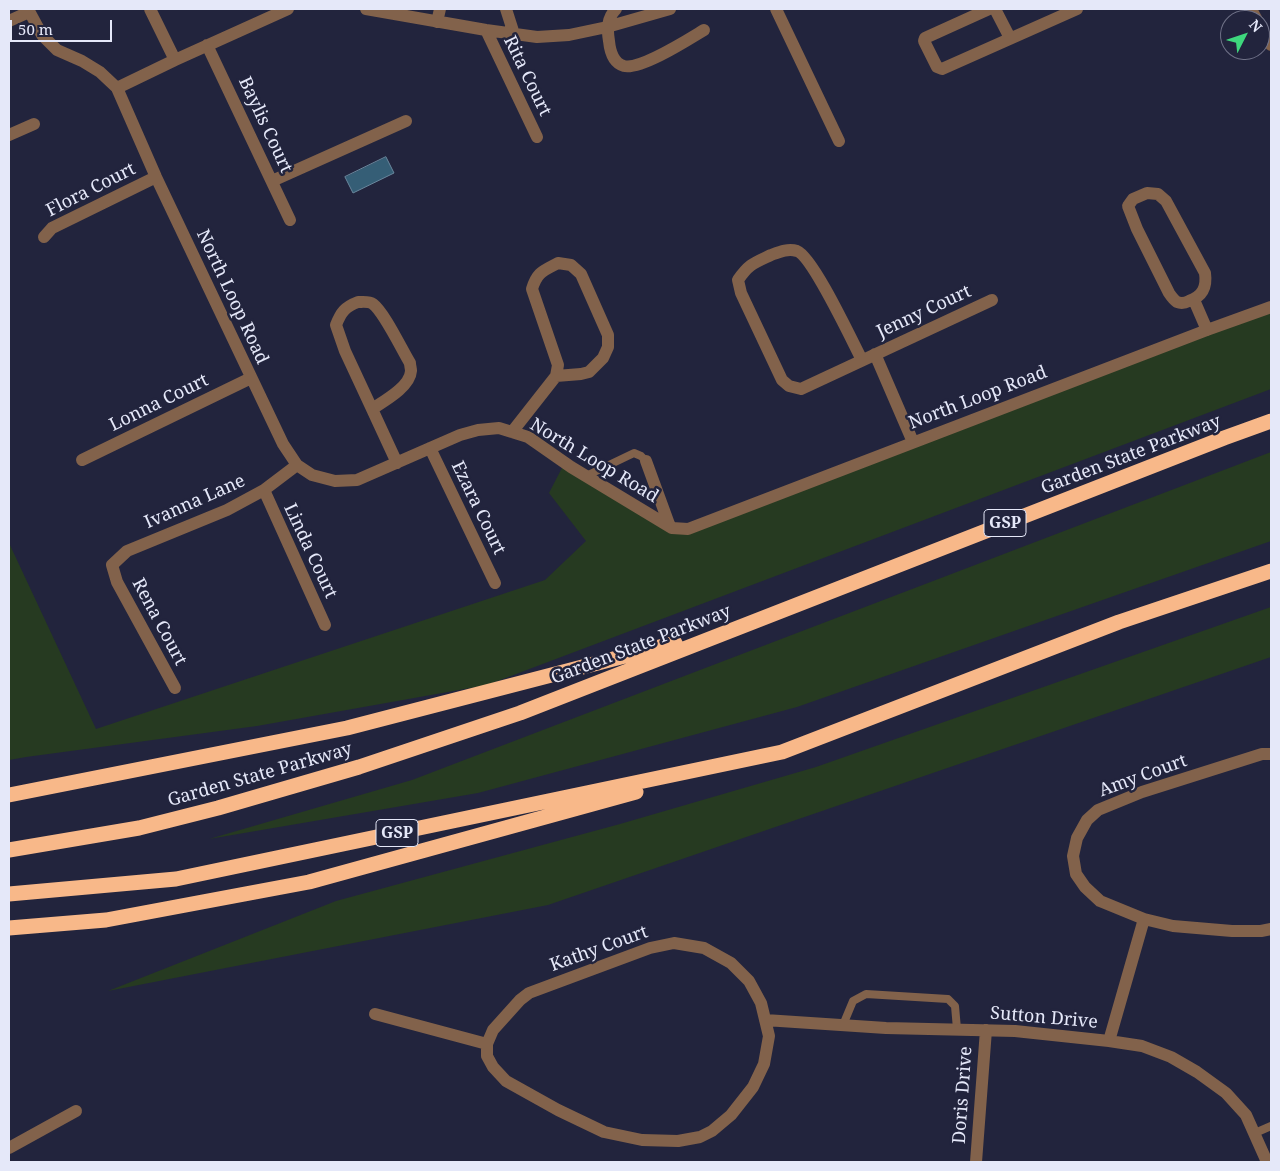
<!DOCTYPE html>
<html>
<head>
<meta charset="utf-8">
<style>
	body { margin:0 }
	#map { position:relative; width:1280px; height:1171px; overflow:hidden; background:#22243d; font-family:"Noto Serif",serif }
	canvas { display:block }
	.frame { position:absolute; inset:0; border:10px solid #e5e8f9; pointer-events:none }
	.north { position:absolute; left:1220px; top:10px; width:50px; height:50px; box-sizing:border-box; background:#22243d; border:1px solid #707288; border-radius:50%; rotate:49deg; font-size:14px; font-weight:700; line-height:20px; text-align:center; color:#e5e8f9 }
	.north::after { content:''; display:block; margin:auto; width:18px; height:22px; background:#3ed77d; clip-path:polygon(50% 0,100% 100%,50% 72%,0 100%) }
	.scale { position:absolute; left:10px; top:20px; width:102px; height:22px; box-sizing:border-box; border:2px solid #e5e8f9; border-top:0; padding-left:6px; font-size:15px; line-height:18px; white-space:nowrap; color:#e5e8f9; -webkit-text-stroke:4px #22243d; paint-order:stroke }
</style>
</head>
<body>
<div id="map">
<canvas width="1280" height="1171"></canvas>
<div class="frame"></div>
<div class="north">N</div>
<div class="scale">50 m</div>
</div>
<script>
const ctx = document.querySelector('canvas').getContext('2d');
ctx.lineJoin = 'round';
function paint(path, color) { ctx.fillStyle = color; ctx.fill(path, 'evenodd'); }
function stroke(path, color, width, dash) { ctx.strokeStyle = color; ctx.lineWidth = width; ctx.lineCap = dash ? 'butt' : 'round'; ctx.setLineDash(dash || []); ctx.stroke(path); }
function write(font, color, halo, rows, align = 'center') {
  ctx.font = font + ' "Noto Serif",serif'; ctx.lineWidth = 5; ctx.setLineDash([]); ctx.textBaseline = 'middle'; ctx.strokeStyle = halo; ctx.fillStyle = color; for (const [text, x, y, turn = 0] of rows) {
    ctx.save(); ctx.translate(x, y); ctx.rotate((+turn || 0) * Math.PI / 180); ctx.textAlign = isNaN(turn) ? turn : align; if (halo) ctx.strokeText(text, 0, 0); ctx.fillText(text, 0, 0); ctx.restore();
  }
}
paint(new Path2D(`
	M1271,308V389L487,685L257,726L26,757L9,760V543L96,729L545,580L586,541L549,493L564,464L682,530Z
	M1271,452V541L797,707L478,793L209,839L412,780Z
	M1271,607V657L548,905L108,991L336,901L620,824L816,767Z`), '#263a21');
const water = new Path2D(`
	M386,157L394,173L353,193L345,177Z`);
paint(water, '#355e76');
stroke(water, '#6a879d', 1);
stroke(new Path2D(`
	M586,476L634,453L641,456L646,461
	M843,1025L853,1001L866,994L948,999L955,1006L957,1029
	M1255,1133L1271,1126`), '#82624b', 8);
stroke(new Path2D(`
	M28,9L42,35L57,50L82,61L100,72L117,88L156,177L283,444L297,465L312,475L335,481L357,480L460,435L478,430L499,428L528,437L571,467L672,528L688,529L1207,330L1271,307
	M150,9L175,60
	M366,9L486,30L537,37L569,35L607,27L670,9
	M506,9L514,34
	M616,9C607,18 607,29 609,41C610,51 613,63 624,66C641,70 689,39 704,30
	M776,9L839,141
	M989,9L925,38L924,41L937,67L942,69L1077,9
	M995,9L1010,38
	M1251,9L1257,20
	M9,21L29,12
	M437,22L440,9
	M1260,26L1268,42L1271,45
	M486,30L537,137
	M207,45L290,220
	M117,88L175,60L288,9
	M9,135L34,124
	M272,181L406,121
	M1147,193L1158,194L1166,201L1205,273C1207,287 1203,296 1189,301C1185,303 1182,304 1177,302C1174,300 1171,296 1169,293L1137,229L1128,206L1133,199Z
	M44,237L52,228L156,177
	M558,263L571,265L581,274L608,335V347L603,358L589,372L581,374L556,376L558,365L532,289C537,272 543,271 558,263Z
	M1194,300L1207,330
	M358,302C363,302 369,301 373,304C384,312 402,350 410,363C410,366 411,368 411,371C410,387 384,401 372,409L345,351L336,325C341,312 345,307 358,302Z
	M875,354L913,442
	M862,360C852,341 813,257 797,251C788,248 779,252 771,255C754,263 749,264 738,280L741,293L782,380L789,386L801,389L992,300
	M372,409L397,463
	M512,432L556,376
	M430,448L495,583
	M82,460L251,378
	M646,461L669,524L672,528
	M264,490L325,625
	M175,688L117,582L112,565L127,551L227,510L264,490L297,465
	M1271,754H1262L1142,792L1098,810L1087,820L1077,838L1073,856L1076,874L1085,887L1100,901L1144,919L1173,926L1232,931H1261L1271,929
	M674,943L704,948L731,963L749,981L761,1003L769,1036L764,1064L753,1087L731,1115L712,1131L700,1137L678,1141L642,1140L604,1132L558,1110L506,1081L493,1067L487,1056V1044L493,1030L520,1000L529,993L650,948Z
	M375,1014L487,1044
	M765,1020L886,1028L1015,1031L1109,1041L1142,1046L1171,1057L1197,1072L1226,1093L1246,1115L1267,1162
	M1109,1041L1144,919
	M9,1148L76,1111
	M976,1162L986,1030`), '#82624b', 12);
stroke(new Path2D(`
	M9,795L347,728L675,643
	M9,850L139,828L218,808L359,767L520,713L1224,438L1271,421
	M9,894L176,879L782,752L1119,622L1271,571
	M9,928L106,920L309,882L636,792`), '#f8b889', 15);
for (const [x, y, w] of [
	[1005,523,42],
	[397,833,42]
]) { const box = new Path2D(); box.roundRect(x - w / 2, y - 13.5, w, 27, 4); ctx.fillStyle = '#22243d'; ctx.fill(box); stroke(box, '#e5e8f9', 1); }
write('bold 16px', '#e5e8f9', null, [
	["GSP",1005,523],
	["GSP",397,833]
]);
write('18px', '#e5e8f9', '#22243d', [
	["Rita Court",527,76,64],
	["Baylis Court",265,125,65],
	["Flora Court",91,190,-27],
	["North Loop Road",232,297,65],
	["Jenny Court",924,312,-25],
	["North Loop Road",978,398,-21],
	["Lonna Court",159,403,-26],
	["Garden State Parkway",1131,455,-21],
	["North Loop Road",594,461,31],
	["Ivanna Lane",195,502,-24],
	["Ezara Court",478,508,64],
	["Linda Court",310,551,65],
	["Rena Court",159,622,62],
	["Garden State Parkway",641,645,-21],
	["Garden State Parkway",260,775,-16],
	["Amy Court",1143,776,-20],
	["Kathy Court",599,949,-20],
	["Sutton Drive",1044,1018,5],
	["Doris Drive",963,1095,-86]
]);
</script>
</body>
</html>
